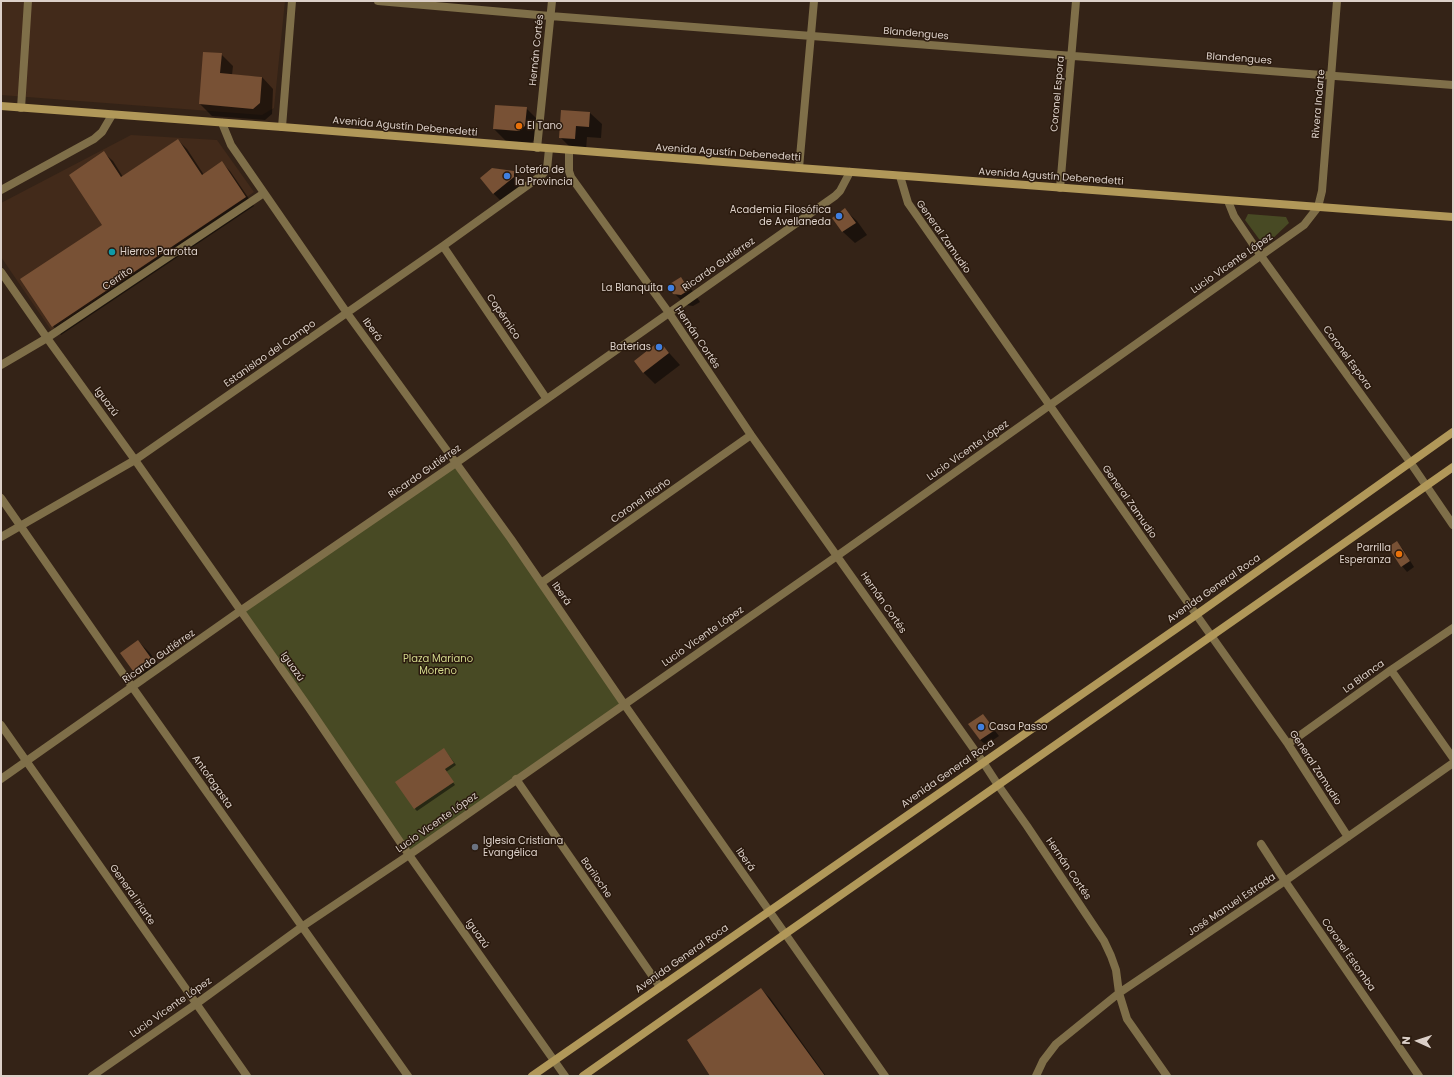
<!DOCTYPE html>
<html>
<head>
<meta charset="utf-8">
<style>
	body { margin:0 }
	#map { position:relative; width:1454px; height:1077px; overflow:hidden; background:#342317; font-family:Poppins,sans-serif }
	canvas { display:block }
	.frame { position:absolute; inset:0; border:2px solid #dcd0c9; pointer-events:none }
	.north { position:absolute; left:1398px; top:1021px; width:40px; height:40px; -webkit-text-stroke:3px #2a1a0e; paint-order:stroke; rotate:273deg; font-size:11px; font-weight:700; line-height:16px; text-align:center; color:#dcd0c9 }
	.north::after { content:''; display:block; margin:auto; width:14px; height:18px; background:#dcd0c9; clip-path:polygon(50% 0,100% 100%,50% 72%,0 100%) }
</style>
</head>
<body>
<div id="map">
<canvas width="1454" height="1077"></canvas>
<div class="frame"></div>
<div class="north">N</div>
</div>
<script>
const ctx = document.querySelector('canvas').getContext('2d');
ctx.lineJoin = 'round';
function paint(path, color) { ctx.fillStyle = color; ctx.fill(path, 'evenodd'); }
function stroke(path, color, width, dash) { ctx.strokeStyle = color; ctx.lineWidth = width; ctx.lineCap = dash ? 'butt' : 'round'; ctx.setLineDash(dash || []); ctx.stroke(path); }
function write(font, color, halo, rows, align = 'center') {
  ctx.font = font + ' Poppins,sans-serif'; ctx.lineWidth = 3; ctx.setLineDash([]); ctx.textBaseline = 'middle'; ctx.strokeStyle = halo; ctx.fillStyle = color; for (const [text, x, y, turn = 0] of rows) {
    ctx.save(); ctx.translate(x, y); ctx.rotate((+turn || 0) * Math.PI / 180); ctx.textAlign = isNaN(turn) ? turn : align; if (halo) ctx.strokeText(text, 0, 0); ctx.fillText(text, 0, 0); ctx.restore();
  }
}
paint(new Path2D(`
	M1,1H285L274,108L262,115L1,95Z
	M131,135L217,140L254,192L51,330L1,257V203Z`), '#422a1a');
paint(new Path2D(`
	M1248,214L1286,217L1289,223L1268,243H1262L1245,220Z
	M456,463L624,704L409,855L240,611Z`), '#484a24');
paint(new Path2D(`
	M204,53L221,54L233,66L232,75L262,77L273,89L272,114L265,120L212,116L200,104Z
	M526,108L538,120L537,138L531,143L506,141L494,129Z
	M562,111L590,113L602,124L601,138L587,137L586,150L572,149L560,137Z
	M178,140L187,149L204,175L222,163L230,171L254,206L61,335L53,326L104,225V153L113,161L123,177Z
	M514,172L526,184L505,205L493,193Z
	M845,210L857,221L867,235L855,243L843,232L833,218Z
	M680,279L692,290L700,302L693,306L686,305L674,293Z
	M662,345L680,365L655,384L643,372Z
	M1396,543L1402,548L1414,567L1407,572L1402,566Z
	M138,641L150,653L162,670L146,682L134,670Z
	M983,715L999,736L986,745L980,740Z
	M444,749L456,765L446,772L455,785L417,811L415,809Z
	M761,989L770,998L826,1076H711Z`), '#0007');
paint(new Path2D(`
	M203,52L222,53L220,73L262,77L260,103L253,109L199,104Z
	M495,105L527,107L525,126L519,131L493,129Z
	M561,110L590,112L589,127L576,126L575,139L559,138Z
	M178,139L202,175L222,161L246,197L52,327L20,279L102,225L69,175L104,151L121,177Z
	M492,168L514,171V177L493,194L480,178Z
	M845,208L856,223L842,232L832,218Z
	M681,277L689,290L681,295L673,294L668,285Z
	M657,343L662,344L669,353L643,373L634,361Z
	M1397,541L1410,561L1401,567L1388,547Z
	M138,640L151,658L133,671L120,653Z
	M983,714L995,730L980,740L968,724Z
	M444,748L454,763L445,769L454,782L414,809L395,782Z
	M761,988L825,1076H710L687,1040Z`), '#785135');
stroke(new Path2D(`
	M378,1L550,16L1453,85
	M21,108L28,1
	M222,123L231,145L347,313L456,463L511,539L624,704L885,1076
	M282,127L292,1
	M537,148L552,1
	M569,150V171L571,177L669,313L751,435L983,762L998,785L1027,826L1104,941L1111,956L1116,970L1119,993L1127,1019L1167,1076
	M799,168L814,1
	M900,176L908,203L1200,620L1288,744L1348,837
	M1060,188L1076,1
	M1,190L94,139L102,132L112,115
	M1228,201L1234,216L1261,256L1410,462L1453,525
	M443,246L546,398
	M1,272L47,338L135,460L309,708L409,855L565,1076
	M1,365L47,338L264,193
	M1,498L133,688L408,1076
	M1,537L135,460L443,246L542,175L547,169L549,149
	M541,583L751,435
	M1391,670L1453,758
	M1,725L247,1076
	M1288,744L1391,670L1453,628
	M1,779L240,611L456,463L835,196L840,191L850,172
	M516,779L660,987
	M1261,844L1285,881L1419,1076
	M92,1076L196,1004L303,926L409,855L837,556L1304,225L1318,207L1322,191L1337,1
	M1036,1076L1043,1061L1056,1044L1119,993L1285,881L1453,763`), '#7f6f49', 8);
stroke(new Path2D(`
	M1,106L282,127L799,168L1453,217
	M532,1076L1196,615L1453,432
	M583,1076L785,934L1453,467`), '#b19859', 8);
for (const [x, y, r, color] of [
	[519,126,4,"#e8710a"],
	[507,176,4,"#3f7fe0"],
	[839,216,4,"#3f7fe0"],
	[112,252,4,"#0f9aa8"],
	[671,288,4,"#3f7fe0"],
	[659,347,4,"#3f7fe0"],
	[1399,554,4,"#e8710a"],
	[981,727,4,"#3f7fe0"],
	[475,847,4,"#6b7280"]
]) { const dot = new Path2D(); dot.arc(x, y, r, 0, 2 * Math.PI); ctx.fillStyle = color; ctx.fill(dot); stroke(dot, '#2a1a0e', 1.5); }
write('10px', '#dcd0c9', '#2a1a0e', [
	["Blandengues",916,34,5],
	["Hernán Cortés",537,50,-84],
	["Blandengues",1239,59,4],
	["Coronel Espora",1058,94,-85],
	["Rivera Indarte",1319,104,-85],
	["Avenida Agustín Debenedetti",405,127,5],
	["Avenida Agustín Debenedetti",728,153,4],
	["Avenida Agustín Debenedetti",1051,177,4],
	["General Zamudio",943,237,55],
	["Lucio Vicente López",1232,264,-35],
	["Ricardo Gutiérrez",719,265,-35],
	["Cerrito",118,279,-34],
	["Copérnico",503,317,56],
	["Iberá",372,330,54],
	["Hernán Cortés",697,338,56],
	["Estanislao del Campo",270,354,-35],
	["Coronel Espora",1347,358,54],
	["Iguazú",106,402,54],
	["Lucio Vicente López",968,451,-35],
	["Ricardo Gutiérrez",425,472,-35],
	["Coronel Riaño",641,501,-35],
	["General Zamudio",1129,502,55],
	["Avenida General Roca",1214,589,-35],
	["Iberá",561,594,55],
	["Hernán Cortés",883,603,55],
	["Lucio Vicente López",703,637,-35],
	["Ricardo Gutiérrez",159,657,-35],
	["Iguazú",292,667,55],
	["La Blanca",1364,677,-36],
	["General Zamudio",1315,768,57],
	["Avenida General Roca",948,774,-35],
	["Antofagasta",212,782,55],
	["Lucio Vicente López",437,823,-35],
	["Iberá",745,860,55],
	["Hernán Cortés",1068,869,56],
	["Bariloche",596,878,55],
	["General Iriarte",132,895,55],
	["José Manuel Estrada",1232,905,-34],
	["Iguazú",477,934,55],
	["Coronel Estomba",1348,955,55],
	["Avenida General Roca",682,959,-35],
	["Lucio Vicente López",171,1008,-35]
]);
write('10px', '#dcd0c9', '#2a1a0e', [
	["El Tano",527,126],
	["Lotería de",515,170],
	["la Provincia",515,182],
	["Academia Filosófica",831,210,"right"],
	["de Avellaneda",831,222,"right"],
	["Hierros Parrotta",120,252],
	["La Blanquita",663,288,"right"],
	["Baterias",651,347,"right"],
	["Parrilla",1391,548,"right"],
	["Esperanza",1391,560,"right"],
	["Casa Passo",989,727],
	["Iglesia Cristiana",483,841],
	["Evangélica",483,853]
], 'left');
write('10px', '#d1d78b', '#2a1a0e', [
	["Plaza Mariano",438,659],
	["Moreno",438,671]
]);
</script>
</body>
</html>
